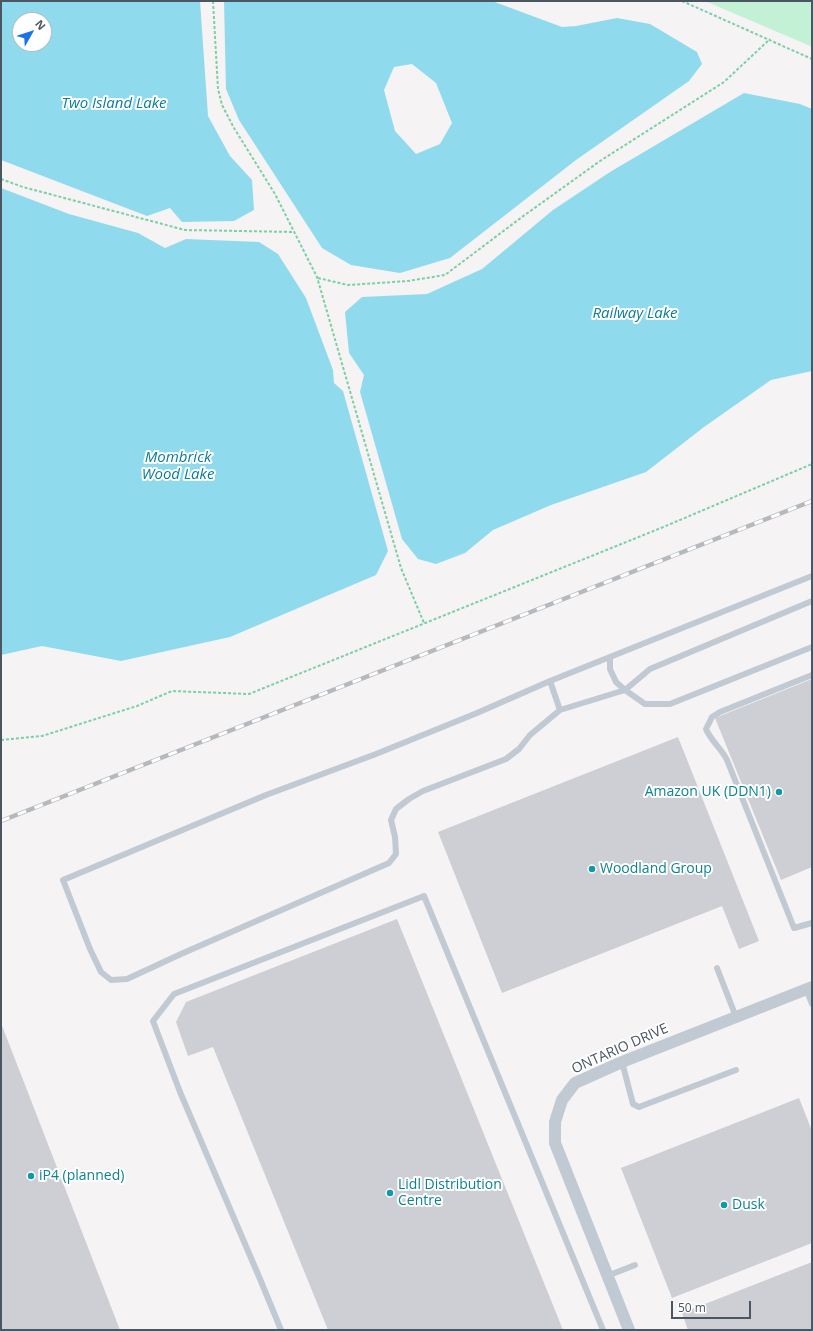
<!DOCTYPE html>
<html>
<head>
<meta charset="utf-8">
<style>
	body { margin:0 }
	#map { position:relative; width:813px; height:1331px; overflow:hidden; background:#f5f3f3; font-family:"Open Sans",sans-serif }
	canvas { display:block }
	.frame { position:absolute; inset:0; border:2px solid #4a5661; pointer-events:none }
	.north { position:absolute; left:12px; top:12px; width:40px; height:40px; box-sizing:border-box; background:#fff; border:1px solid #b7bbc0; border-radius:50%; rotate:51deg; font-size:11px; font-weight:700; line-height:16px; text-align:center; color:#4a5661 }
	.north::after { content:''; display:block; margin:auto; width:14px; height:18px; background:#1a73e8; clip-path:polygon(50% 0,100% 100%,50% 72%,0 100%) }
	.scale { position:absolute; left:671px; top:1301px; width:80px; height:18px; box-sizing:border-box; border:2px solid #4a5661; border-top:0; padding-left:5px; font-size:12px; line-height:14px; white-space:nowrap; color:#4a5661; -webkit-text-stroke:3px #fff; paint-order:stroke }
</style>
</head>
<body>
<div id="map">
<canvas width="813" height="1331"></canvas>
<div class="frame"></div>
<div class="north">N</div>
<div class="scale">50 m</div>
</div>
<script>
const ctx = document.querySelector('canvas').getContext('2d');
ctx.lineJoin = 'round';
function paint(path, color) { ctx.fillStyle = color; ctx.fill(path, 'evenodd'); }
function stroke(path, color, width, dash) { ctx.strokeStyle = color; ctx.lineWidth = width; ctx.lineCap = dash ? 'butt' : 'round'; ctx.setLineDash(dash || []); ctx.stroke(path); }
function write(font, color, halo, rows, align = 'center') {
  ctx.font = font + ' "Open Sans",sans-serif'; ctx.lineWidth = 4; ctx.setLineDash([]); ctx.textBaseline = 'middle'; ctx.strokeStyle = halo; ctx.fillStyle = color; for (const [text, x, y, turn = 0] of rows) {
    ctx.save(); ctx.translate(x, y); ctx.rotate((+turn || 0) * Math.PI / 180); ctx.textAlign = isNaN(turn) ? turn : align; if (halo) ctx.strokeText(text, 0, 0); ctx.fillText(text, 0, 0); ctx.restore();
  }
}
paint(new Path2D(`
	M705,1H812V47L808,45Z`), '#c3f1d5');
paint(new Path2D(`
	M1,1H200L208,116L230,156L252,180L254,210L234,221L182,222L170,208L147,216L1,160ZM20,20H44V44H20Z
	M224,1H492L562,27L576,26L617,18L650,24L697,52L702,64L689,81L576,160L450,258L400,273L351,265L322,248L239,120L226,89ZM412,64L436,83L452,123L440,144L416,154L395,131L384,90L394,67Z
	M744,93L800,104L812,109V371L771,380L704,427L646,472L551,505L493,530L465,553L436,564L418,559L402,539L360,392L364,375L349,353L345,312L362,297L427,294L482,269L553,210L610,172Z
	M1,188L69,214L138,233L165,248L186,239L259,242L278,254L306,298L333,370L334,383L343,391L388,551L376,575L230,637L121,661L42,646L1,655Z`), '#90daee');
paint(new Path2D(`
	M812,679V867L781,880L715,718Z
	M678,737L759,941L739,949L722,906L502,993L438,832Z
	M397,919L563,1330H328L213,1047L188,1056L176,1022L186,1002Z
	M1,1023L120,1330H1Z
	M799,1098L812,1131V1243L672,1298L621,1168Z
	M812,1262V1330H688L682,1313Z`), '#cdcfd5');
stroke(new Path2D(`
	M213,1L218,89L222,105L234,128L275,194L317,277L401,568L424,623
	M682,1L812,59
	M1,179L23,187L185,230L294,232
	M318,278L348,285L408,281L445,275L522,217L600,161L724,82L770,39
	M1,740L42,736L137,706L172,691L249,694L661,528L812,464`), '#7ad0a6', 2, [3, 2]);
stroke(new Path2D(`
	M812,576L550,681L477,713L376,754L266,795L63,880L90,949L101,972L111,980L127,979L181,954L389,863L396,854L395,837L391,820L396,809L409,799L423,791L506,759L519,749L530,735L560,710L625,690L650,669L812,601
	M610,657V669L616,682L625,690L645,704H670L812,647
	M812,675L720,712L712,717L706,729C711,741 722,749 727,760L794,928L812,923
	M550,681L560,710
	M717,968L736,1017
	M806,989L812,1004
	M622,1062L633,1104L639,1107L736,1070
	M607,1276L635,1265
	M281,1330L260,1279L180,1092L153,1021L174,994L424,896L603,1330`), '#c1cad2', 6);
stroke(new Path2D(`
	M629,1330L555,1143V1122L562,1100L575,1083L622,1062L812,987`), '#c1cad2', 12);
const rail = new Path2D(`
	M1,821L812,501`);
stroke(rail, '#b5b8bd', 4.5);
stroke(rail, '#fff', 3, [9]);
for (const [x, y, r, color] of [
	[779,792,4,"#0f9aa8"],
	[592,869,4,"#0f9aa8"],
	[31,1176,4,"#0f9aa8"],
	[390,1193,4,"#0f9aa8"],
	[724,1205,4,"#0f9aa8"]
]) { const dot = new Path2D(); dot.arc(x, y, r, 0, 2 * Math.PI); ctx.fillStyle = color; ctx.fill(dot); stroke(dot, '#fff', 1.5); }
write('14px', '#0d838f', '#fff', [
	["Amazon UK (DDN1)",771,792,"right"],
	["Woodland Group",600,869],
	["iP4 (planned)",39,1176],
	["Lidl Distribution",398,1185],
	["Centre",398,1201],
	["Dusk",732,1205]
], 'left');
write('14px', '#4a5661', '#fff', [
	["ONTARIO DRIVE",620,1049,-24]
]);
write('italic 15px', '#0c7c9b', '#fff', [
	["Two Island Lake",114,104],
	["Railway Lake",635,314],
	["Mombrick",178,458],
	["Wood Lake",178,475]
]);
</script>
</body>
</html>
